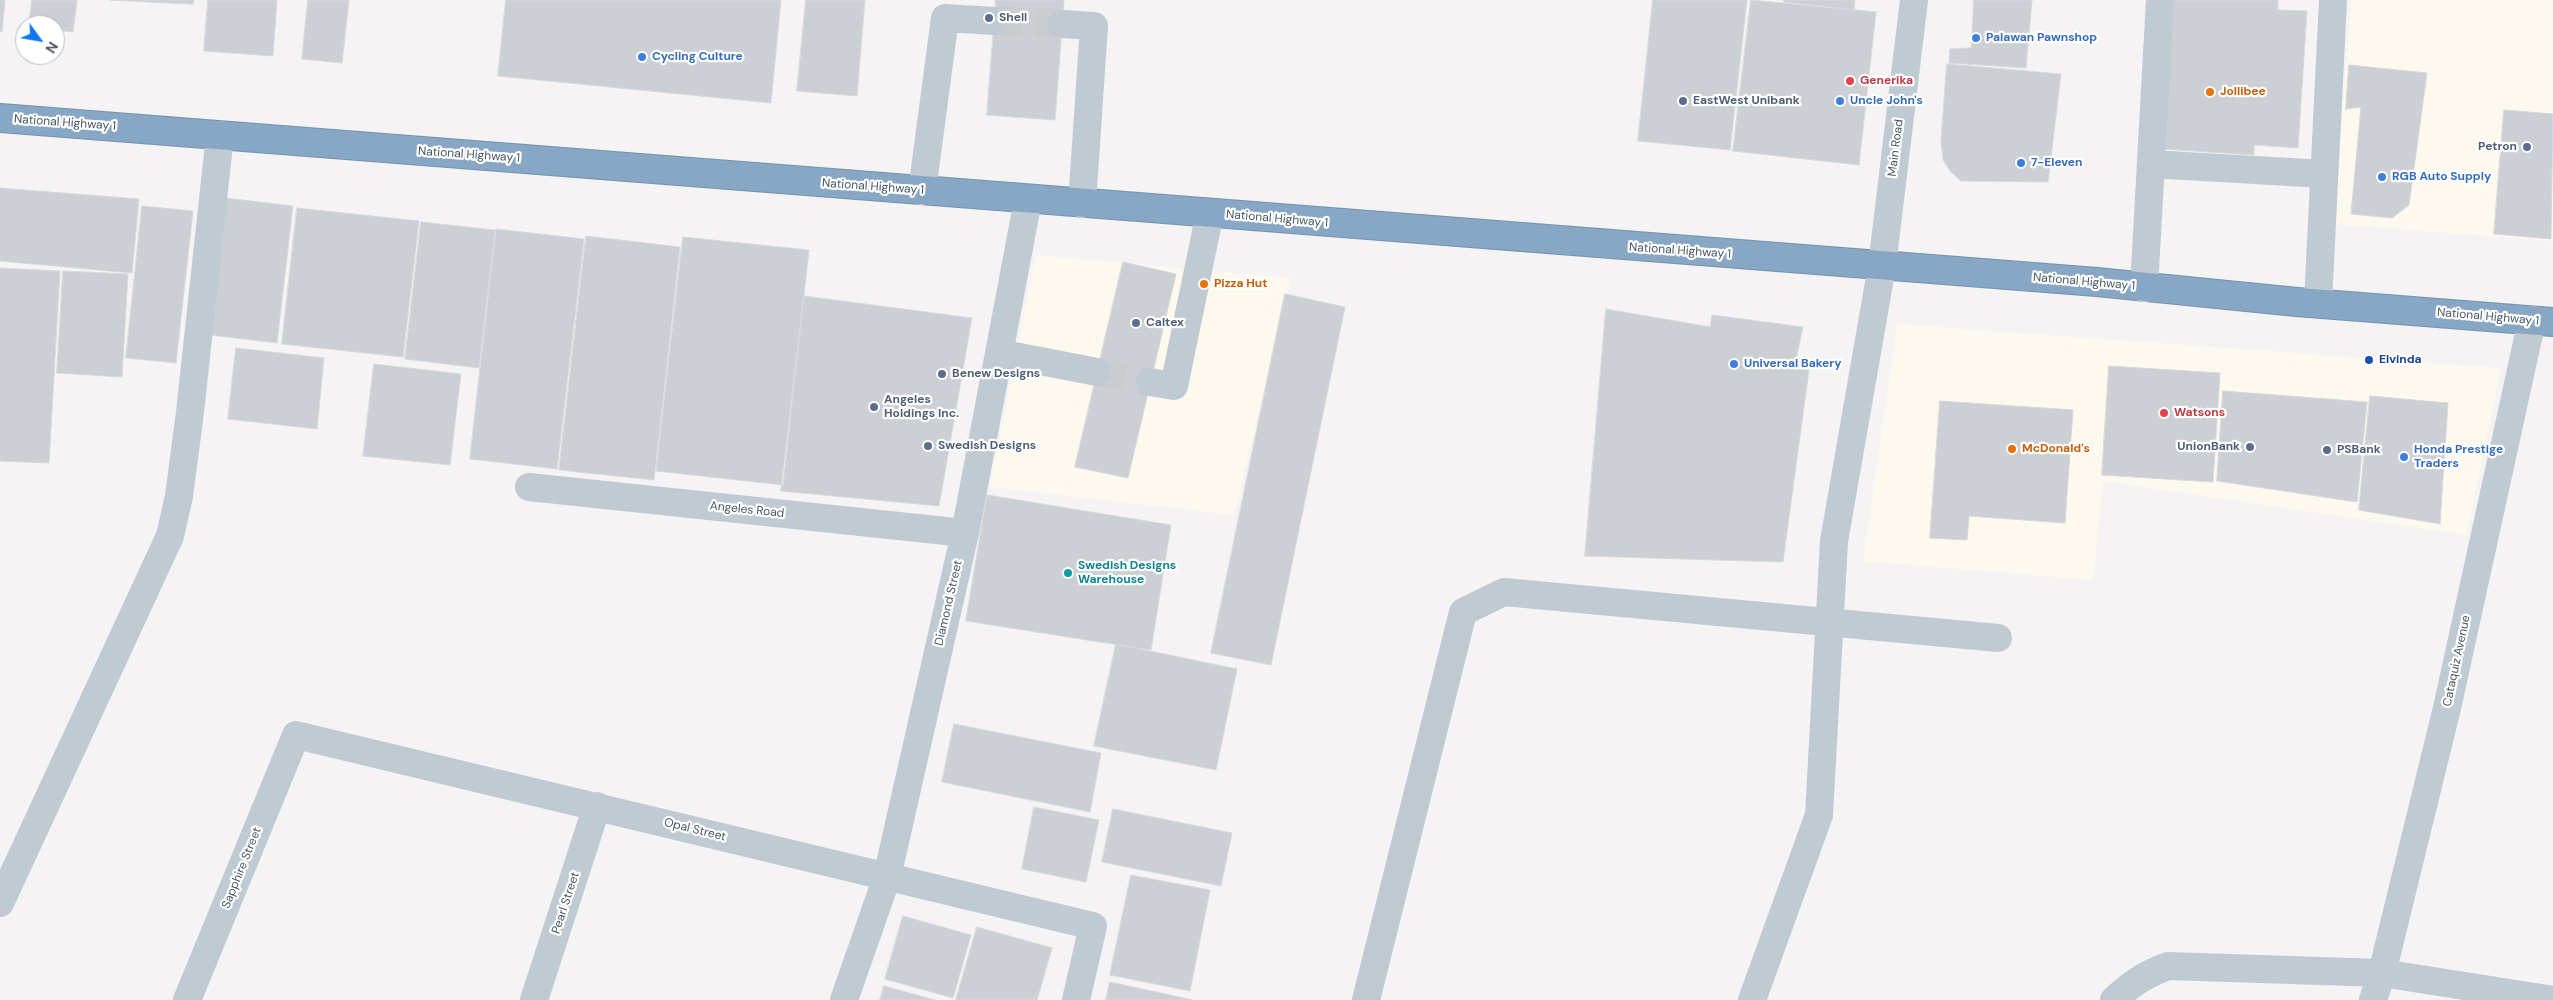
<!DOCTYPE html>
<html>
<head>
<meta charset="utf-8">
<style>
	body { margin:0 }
	#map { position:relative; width:2553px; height:1000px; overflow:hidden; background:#f5f3f3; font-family:"DM Sans",sans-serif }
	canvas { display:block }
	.north { position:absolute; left:15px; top:15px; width:50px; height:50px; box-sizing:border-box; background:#fff; border:1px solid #b6bcc0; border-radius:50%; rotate:122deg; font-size:14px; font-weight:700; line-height:20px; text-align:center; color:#485762 }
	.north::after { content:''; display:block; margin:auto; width:18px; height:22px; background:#0d78f5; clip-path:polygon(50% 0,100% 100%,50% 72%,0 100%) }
</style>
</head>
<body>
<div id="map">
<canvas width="2553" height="1000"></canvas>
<div class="north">N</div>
</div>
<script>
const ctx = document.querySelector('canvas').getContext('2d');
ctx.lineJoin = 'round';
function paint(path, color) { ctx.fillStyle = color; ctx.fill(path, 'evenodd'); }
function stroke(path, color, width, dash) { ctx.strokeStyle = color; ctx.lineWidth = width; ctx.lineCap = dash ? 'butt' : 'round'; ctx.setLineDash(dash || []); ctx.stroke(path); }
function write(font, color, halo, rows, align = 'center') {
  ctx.font = font + ' "DM Sans",sans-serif'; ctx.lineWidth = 4.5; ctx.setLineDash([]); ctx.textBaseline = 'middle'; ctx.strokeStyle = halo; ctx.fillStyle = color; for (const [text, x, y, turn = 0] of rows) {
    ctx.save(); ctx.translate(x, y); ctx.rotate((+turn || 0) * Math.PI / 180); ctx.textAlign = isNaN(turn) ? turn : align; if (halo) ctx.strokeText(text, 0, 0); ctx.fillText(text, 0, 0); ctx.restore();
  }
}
paint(new Path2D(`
	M2351,0H2553V241L2334,224Z
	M1036,255L1291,278L1234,515L990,487Z
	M1897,324L2501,368L2467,535L2103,481L2093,580L1863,561Z`), '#fef9ee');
const building = new Path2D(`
	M0,0H5L2,32L0,31Z
	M32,0H77L73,32L55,30V25H29Z
	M110,0H194L193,4Z
	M208,0H277L273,56L204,51Z
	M308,0H349L342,63L302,59Z
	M506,0H781L771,103L498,76Z
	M806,0H865L857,96L797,91Z
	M996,0H1064L1055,120L987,115Z
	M1653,0H1747L1730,150L1638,141Z
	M1751,0L1876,12L1859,165L1733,151Z
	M1784,0H1855L1854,10L1784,2Z
	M1974,0H2032L2026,68L1949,63L1950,49L1971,48Z
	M2172,0H2278V10L2307,11L2298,148L2254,145V155L2162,149Z
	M1947,64L2061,74L2048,182L1961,181L1951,172L1943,160L1941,140Z
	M2349,65L2427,73L2409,205L2392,218L2351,214L2361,107L2346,109Z
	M2504,110L2553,114L2551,239L2494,234Z
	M0,188L139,199L132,273L0,261Z
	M217,197L293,206L277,343L202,334Z
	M142,206L193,211L176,363L126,358Z
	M297,208L419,221L403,357L282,344Z
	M421,222L495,230L479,368L405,359Z
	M496,229L584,239L557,469L470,459Z
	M586,236L680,247L654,480L559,470Z
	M683,237L809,250L783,485L656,471Z
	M1123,262L1176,274L1128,478L1075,467Z
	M0,268L60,271L49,463L0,461Z
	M63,271L128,274L122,377L57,373Z
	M1285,294L1345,307L1271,665L1211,653Z
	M804,296L972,318L939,506L781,491Z
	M1606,309L1710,327L1712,315L1803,327L1794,369L1809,370L1783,562L1585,556Z
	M236,348L324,358L317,429L228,419Z
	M374,364L461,374L450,465L363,456Z
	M2109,366L2220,373L2213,482L2102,475Z
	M2223,391L2367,402L2357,502L2217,481Z
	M2370,396L2448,403L2440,524L2359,510Z
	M1940,401L2073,410L2065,523L1969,516L1967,540L1930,538Z
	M987,495L1171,525L1151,650L966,621Z
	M1116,644L1237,669L1216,770L1094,746Z
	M954,724L1101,753L1090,812L942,782Z
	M1034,807L1099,820L1086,882L1022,869Z
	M1113,809L1232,833L1221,886L1102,862Z
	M1131,875L1210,890L1190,991L1110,975Z
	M903,916L971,935L953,998L885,979Z
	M977,927L1052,948L1037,1000H956Z
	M1110,982L1193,1000H1106Z
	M884,986L935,1000H880Z`);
paint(building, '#ccd0d5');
stroke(building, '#d6d9de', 1);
stroke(new Path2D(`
	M994,21L1062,24
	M1097,372L1150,382`), '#cacccf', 28, [28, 14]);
const highway = new Path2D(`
	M0,118L2097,282L2297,302L2553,322`);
stroke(highway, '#7292b0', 30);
stroke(new Path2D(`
	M1062,24L1094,26L1082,204
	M2151,164L2324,174
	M922,191L945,18L994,21
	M2144,288L2160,0
	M2318,303L2333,0
	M999,353L1097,372
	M1150,382L1174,386L1210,213
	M529,487L965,533
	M0,903L170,536L179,496L190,412L220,135
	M187,1000L296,735L1093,926L1076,1000
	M534,1000L597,806
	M844,1000L887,877L965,533L1028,200
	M1366,1000L1463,612L1504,592L1998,638
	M1752,1000L1819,815L1834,541L1882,266L1914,0
	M2114,1000C2131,984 2146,974 2168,966L2382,973L2553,1000
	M2373,1000L2382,973L2447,708L2532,320`), '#c0cad3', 28);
stroke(highway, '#87a7c4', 28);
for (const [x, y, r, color] of [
	[989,18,5,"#5c6f8a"],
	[1976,38,5,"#3f7fe0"],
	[642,57,5,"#3f7fe0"],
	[1850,81,5,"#e0444e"],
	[2210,92,5,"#e8710a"],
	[1683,101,5,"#5c6f8a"],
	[1840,101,5,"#3f7fe0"],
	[2527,147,5,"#5c6f8a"],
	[2021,163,5,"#3f7fe0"],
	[2382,177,5,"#3f7fe0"],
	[1204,284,5,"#e8710a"],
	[1136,323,5,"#5c6f8a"],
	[2369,360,5,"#1a4fb4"],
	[1734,364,5,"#3f7fe0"],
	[942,374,5,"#5c6f8a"],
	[874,407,5,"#5c6f8a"],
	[2164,413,5,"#e0444e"],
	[928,446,5,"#5c6f8a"],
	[2250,447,5,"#5c6f8a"],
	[2012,449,5,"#e8710a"],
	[2327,450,5,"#5c6f8a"],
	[2404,457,5,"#3f7fe0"],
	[1068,573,5,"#0f9aa8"]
]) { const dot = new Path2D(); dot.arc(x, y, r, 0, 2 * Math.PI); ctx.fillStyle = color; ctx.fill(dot); stroke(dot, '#fff', 2); }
write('bold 12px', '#4e5e75', '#fff', [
	["Shell",999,18],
	["EastWest Unibank",1693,101],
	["Petron",2517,147,"right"],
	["Caltex",1146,323],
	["Benew Designs",952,374],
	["Angeles",884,400],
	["Holdings Inc.",884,414],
	["Swedish Designs",938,446],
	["UnionBank",2240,447,"right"],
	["PSBank",2337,450]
], 'left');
write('bold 12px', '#366cbe', '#fff', [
	["Palawan Pawnshop",1986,38],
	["Cycling Culture",652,57],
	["Uncle John's",1850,101],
	["7-Eleven",2031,163],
	["RGB Auto Supply",2392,177],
	["Universal Bakery",1744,364],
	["Honda Prestige",2414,450],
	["Traders",2414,464]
], 'left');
write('bold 12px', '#be3a42', '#fff', [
	["Generika",1860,81],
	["Watsons",2174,413]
], 'left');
write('bold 12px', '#c56008', '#fff', [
	["Jollibee",2220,92],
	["Pizza Hut",1214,284],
	["McDonald's",2022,449]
], 'left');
write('12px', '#485762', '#fff', [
	["National Highway 1",65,123,4],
	["Main Road",1896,148,-83],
	["National Highway 1",469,155,4],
	["National Highway 1",873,187,4],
	["National Highway 1",1277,219,5],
	["National Highway 1",1680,251,4],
	["National Highway 1",2084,282,5],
	["National Highway 1",2488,317,5],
	["Angeles Road",747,510,6],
	["Diamond Street",949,603,-77],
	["Cataquiz Avenue",2457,661,-78],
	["Opal Street",695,830,14],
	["Sapphire Street",242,868,-68],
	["Pearl Street",566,903,-72]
]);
write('bold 12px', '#164399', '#fff', [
	["Elvinda",2379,360]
], 'left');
write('bold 12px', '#0d838f', '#fff', [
	["Swedish Designs",1078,566],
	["Warehouse",1078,580]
], 'left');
</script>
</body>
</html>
